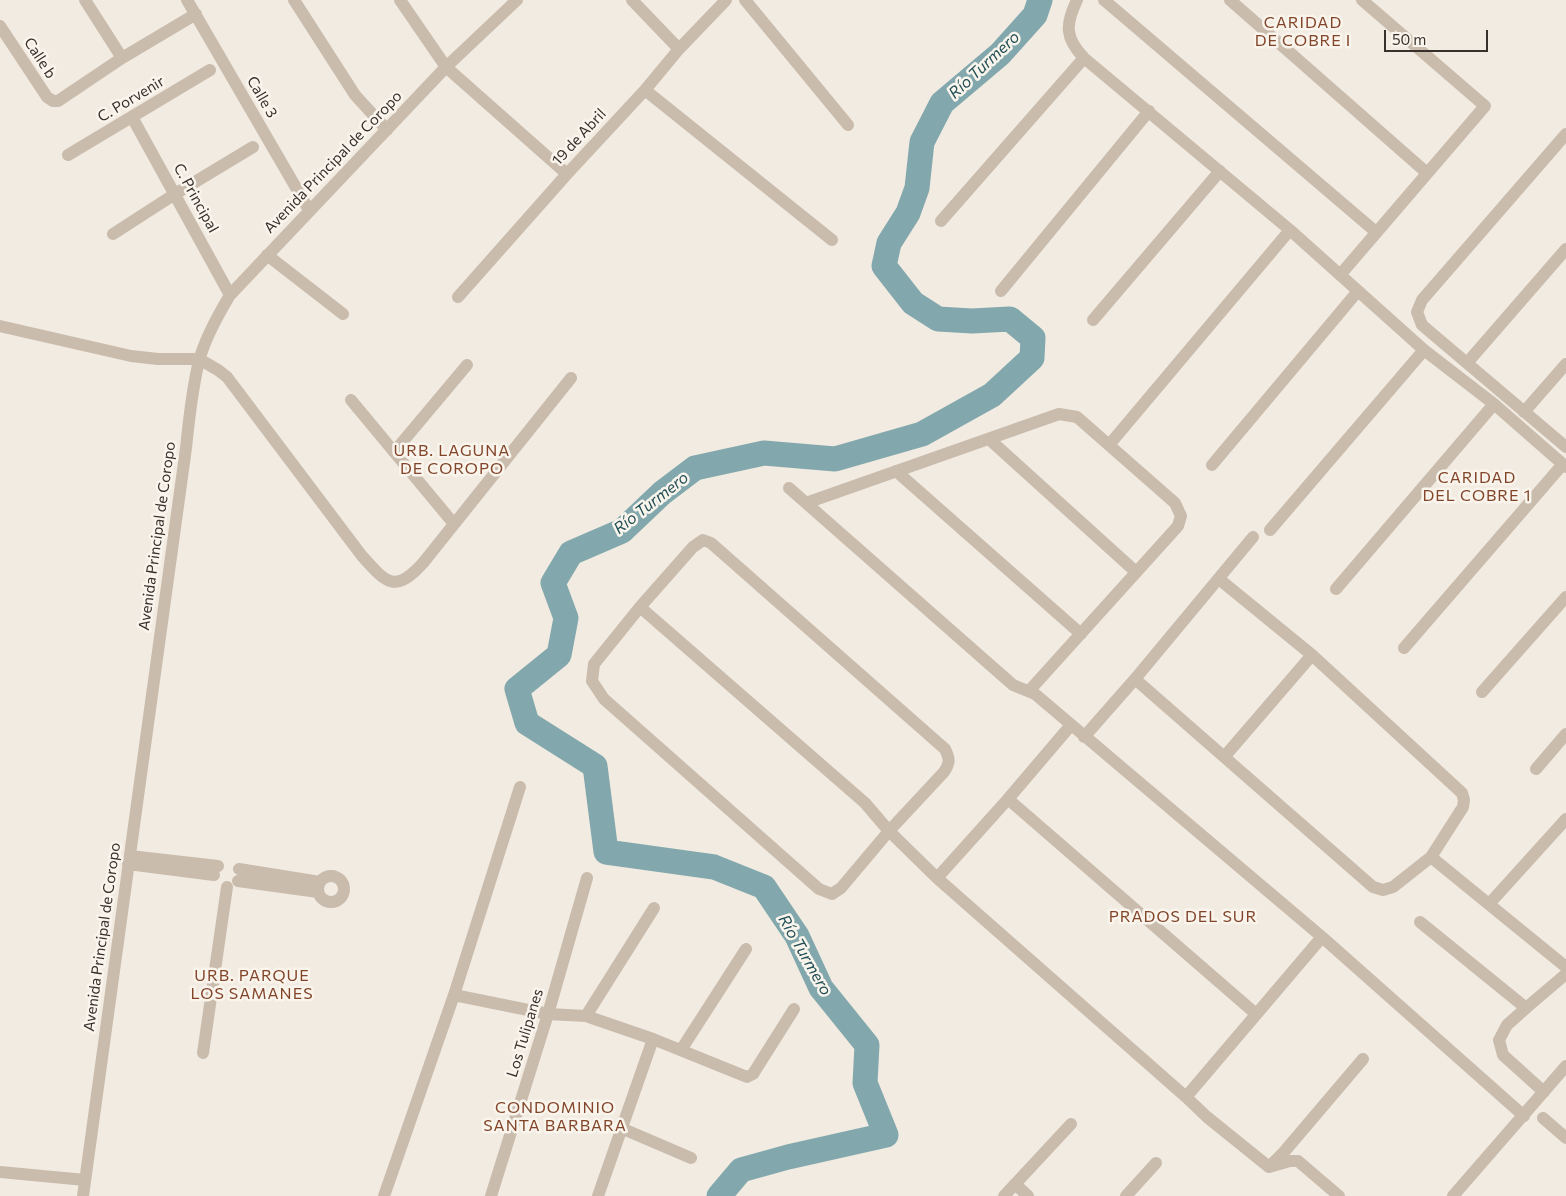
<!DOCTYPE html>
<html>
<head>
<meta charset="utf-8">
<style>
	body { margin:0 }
	#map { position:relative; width:1566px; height:1196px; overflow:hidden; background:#f2ebe1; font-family:Commissioner,sans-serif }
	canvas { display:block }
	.scale { position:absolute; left:1384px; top:30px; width:104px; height:22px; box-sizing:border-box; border:2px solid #38302b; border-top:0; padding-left:6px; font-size:15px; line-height:18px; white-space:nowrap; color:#38302b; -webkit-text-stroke:4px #f9f5ed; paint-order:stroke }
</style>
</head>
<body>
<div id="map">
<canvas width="1566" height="1196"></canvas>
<div class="scale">50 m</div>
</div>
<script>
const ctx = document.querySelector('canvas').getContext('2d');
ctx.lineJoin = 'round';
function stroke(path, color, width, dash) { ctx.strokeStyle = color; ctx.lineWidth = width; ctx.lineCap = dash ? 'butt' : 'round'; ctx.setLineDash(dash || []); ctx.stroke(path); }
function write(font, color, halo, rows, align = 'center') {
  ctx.font = font + ' Commissioner,sans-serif'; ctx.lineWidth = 5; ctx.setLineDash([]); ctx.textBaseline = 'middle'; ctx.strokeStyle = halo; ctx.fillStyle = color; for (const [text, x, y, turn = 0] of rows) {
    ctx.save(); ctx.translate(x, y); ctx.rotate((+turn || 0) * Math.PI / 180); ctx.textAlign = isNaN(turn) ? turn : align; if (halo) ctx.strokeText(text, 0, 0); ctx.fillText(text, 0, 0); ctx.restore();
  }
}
stroke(new Path2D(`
	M719,1196L741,1170L788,1157L886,1135L865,1083L867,1045L821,988L797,936L764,887L714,867L606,852L595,766L527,723L517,689L559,655L566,618L553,583L571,553L622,531L662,493L695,468L764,453L835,459L922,434L992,395L1032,358L1033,338L1010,319L972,321L938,319L913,303L884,266L889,243L908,213L917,188L922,142L942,103L1000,54L1035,15L1040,0`), '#82a8ad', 25);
stroke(new Path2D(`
	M85,0L122,58
	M187,0L309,210
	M294,0L355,95L387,130
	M400,0L446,67L567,174
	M632,0L679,49
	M745,0L848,125
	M1077,0C1065,25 1065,38 1084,58L1290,230L1424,350L1494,404L1336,589
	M1104,0L1376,232
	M1230,0L1427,173
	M0,26L47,97L53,101H58L122,58L196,14
	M645,90L832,240
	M132,117L230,295
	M1566,134L1422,300L1417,312L1422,325L1566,447
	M68,155L210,70
	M941,221L1084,58
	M113,234L175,194L253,147
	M267,255L343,314
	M1340,275L1485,106L1362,0
	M1001,291L1149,111
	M458,297L567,174L645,90L679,49L726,0
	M1093,320L1220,171
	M0,326L131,356L158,359H199L218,370L227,377L362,556C386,583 395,594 423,563L571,378
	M1467,363L1566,249
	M351,400L454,524
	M1494,404L1566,467
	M1524,412L1566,364
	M989,439L1136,572
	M1109,445L1290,230
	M394,452L467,365
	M1212,465L1358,291
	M896,471L1081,634
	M789,488L1013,685L1035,694L1322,937L1186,1097
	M806,503L1059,414L1077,417L1175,503L1181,516L1178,526L1029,691
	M1270,530L1424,350
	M703,540L711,543L945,749C950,759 950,763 944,772L889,831L841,888L832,894L819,889L604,699L592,681L594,664L640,607L693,547Z
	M640,607L865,803L889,831L937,878L1186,1097L1207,1117L1269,1167L1290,1161H1298L1339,1196
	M1404,648L1563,464
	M1135,679L1373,887L1383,890L1393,887L1431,857L1463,807L1464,800L1462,793L1312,655L1219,579
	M1482,692L1566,597
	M1084,737L1135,679L1253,537
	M1225,756L1312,655
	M1536,769L1566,734
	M1008,799L1256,1014
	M130,856L218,866
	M1431,857L1566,967
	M128,864L214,875
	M239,869L320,882
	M318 889a13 13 0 1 1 26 0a13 13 0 1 1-26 0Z
	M937,878L1008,799L1071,725
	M238,881L318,892
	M1490,903L1566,819
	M1420,922L1526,1008L1566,974
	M1322,937L1524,1116
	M454,995L548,1014L586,1016L653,1039L747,1077L753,1074L794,1009
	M1526,1008L1507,1025L1499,1040L1503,1055L1544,1092
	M586,1016L654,908
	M681,1050L746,949
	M203,1053L227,887
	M1543,1118L1566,1138
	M621,1128L691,1158
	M1271,1165L1284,1152L1363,1059
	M0,1172L85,1180
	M1015,1184L1028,1196
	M83,1196L186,448C189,419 192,389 199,361C205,338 218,315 230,295L446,67L517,0
	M384,1196L454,995L520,787
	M491,1196L548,1014L587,878
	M598,1196L653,1039
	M1004,1196L1071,1124
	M1126,1196L1156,1163
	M1453,1196L1566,1066`), '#c9bcad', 12);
write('15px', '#38302b', '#f9f5ed', [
	["Calle b",40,58,57],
	["Calle 3",262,97,60],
	["C. Porvenir",131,99,-31],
	["19 de Abril",579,137,-47],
	["Avenida Principal de Coropo",333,162,-46],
	["C. Principal",196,198,61],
	["Avenida Principal de Coropo",157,536,-82],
	["Avenida Principal de Coropo",102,937,-82],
	["Los Tulipanes",525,1033,-73]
]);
ctx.letterSpacing = '1px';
write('16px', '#82452a', '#f9f5ed', [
	["CARIDAD",1303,23],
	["DE COBRE I",1303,41],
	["URB. LAGUNA",452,451],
	["DE COROPO",452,469],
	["CARIDAD",1477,478],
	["DEL COBRE 1",1477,496],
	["PRADOS DEL SUR",1183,917],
	["URB. PARQUE",252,976],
	["LOS SAMANES",252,994],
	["CONDOMINIO",555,1108],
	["SANTA BARBARA",555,1126]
]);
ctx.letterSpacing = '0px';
write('italic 16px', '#235057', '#f9f5ed', [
	["Río Turmero",984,65,-43],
	["Río Turmero",651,503,-38],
	["Río Turmero",805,955,60]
]);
</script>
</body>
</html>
